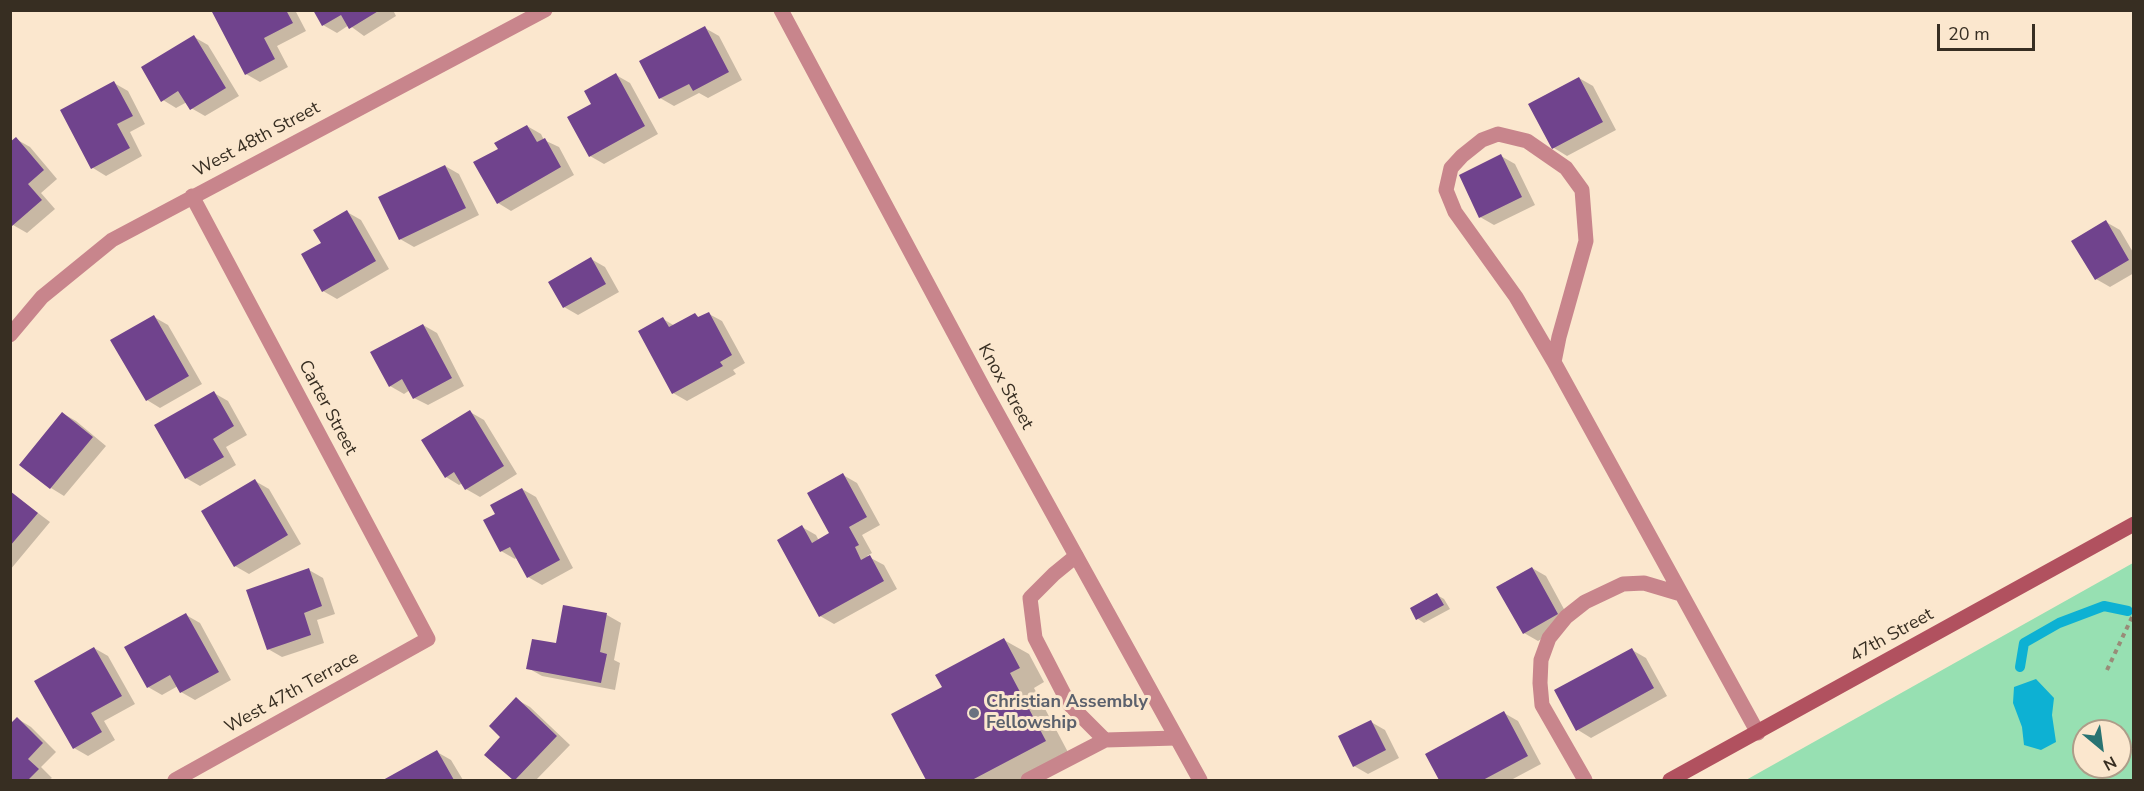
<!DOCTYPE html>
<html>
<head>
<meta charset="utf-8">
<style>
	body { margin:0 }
	#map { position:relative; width:2144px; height:791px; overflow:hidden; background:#fbe7ce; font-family:"Nunito Sans",sans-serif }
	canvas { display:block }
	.frame { position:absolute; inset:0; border:12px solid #372e22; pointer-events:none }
	.north { position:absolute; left:2072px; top:719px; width:60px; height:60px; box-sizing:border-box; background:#fbe7ce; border:2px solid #ad9d89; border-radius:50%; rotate:151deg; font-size:16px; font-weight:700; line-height:24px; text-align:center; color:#372e22 }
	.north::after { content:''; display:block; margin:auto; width:21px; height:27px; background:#297372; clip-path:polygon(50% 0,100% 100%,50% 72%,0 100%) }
	.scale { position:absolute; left:1937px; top:24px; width:98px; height:27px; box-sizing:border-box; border:3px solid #372e22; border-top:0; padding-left:8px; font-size:18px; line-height:21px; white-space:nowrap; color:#372e22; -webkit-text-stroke:4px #fbe7ce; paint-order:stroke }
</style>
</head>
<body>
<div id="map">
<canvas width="2144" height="791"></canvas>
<div class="frame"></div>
<div class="north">N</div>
<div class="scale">20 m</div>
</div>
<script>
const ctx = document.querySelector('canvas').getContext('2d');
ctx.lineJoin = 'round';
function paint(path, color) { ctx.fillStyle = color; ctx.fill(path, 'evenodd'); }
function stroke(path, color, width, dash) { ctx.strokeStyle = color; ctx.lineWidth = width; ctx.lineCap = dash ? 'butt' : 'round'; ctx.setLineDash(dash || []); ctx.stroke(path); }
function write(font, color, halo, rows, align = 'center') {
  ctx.font = font + ' "Nunito Sans",sans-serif'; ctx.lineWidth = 6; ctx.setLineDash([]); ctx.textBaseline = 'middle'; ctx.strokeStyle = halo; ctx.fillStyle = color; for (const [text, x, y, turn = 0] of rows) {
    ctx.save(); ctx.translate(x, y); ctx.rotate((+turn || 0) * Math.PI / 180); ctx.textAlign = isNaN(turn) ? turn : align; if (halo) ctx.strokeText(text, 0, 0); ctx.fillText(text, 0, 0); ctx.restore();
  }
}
paint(new Path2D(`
	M2133,563V780H1746ZM2084,731H2120V767H2084Z`), '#97e0b2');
paint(new Path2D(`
	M2036,679L2054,698L2052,715L2056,742L2041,750L2024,745L2022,727L2013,703L2014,687Z`), '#0db1d3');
paint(new Path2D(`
	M214,10H295L306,31L277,46L288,67L260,82L246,74Z
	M314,10H393L396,16L364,36L349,25L337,33L323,25Z
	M705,28L719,36L742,80L708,98L699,93L674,106L660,98Z
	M194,37L208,45L239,96L205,116L191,108L187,102L176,108L163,100Z
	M616,75L630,83L658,134L604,164L590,156L593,105Z
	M1579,78L1593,86L1616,130L1567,156L1554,148Z
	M114,83L128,91L145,124L130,132L142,156L106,176L93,168Z
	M527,126L541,134L544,140L559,147L574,175L511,211L498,203L500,149Z
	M16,139L30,147L57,179L41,193L55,209L27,233L13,225Z
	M1501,156L1515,164L1535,205L1494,225L1480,217Z
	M445,166L459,174L479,215L414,247L400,239Z
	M347,212L361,220L389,269L337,299L323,291V244Z
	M2106,222L2120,230L2134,254V273L2110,287L2096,279Z
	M591,259L605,267L619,292L578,315L564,307Z
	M709,314L722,321L745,363L733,370L736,374L687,401L673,393L663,319L675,326L695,315L700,318Z
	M154,317L168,325L202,384L160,408L147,400Z
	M423,325L437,333L464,386L428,405L414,398L410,390L404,394L390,386Z
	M214,393L228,401L247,435L226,447L236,465L200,486L186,478Z
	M470,412L484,420L517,474L480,497L466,489L463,483L459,485L446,477Z
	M62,413L76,421L106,446L64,496L51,488Z
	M843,475L857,483L880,525L862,535L872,553L867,556L884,565L897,589L834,624L820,616L802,527L816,535L819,541L831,534Z
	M255,481L269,489L301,544L249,574L235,566Z
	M522,489L536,497L573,568L542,585L528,577L516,558L515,559L501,551L497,514Z
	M10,492L50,522L10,570Z
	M1532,568L1546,576L1571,622L1538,641L1524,633Z
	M309,570L323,578L335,614L317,620L324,643L282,657L268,649Z
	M1437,595L1444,599L1450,609L1424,623L1418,619Z
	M565,607L607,615L621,623L614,660L620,663L615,690L542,676L528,668L557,645Z
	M186,615L200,623L231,680L195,700L181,692L178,686L162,695L148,687Z
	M1004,640L1029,654L1044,682L1034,688L1070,756L1023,780H928L893,715L944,688Z
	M94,648L108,656L135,704L104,721L115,740L88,756L74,748Z
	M1632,650L1646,658L1667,696L1591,738L1578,730Z
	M516,699L530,707L570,745L536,780H515L487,754L503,737Z
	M1504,713L1518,721L1541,764L1511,780H1441L1427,754Z
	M18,719L31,727L56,752L41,767L52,778L49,780H10V726Z
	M1371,722L1385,730L1399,758L1368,774L1354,766Z
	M437,752L451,760L463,780H386Z`), '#0003');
stroke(new Path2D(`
	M2020,667L2024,643L2059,623L2104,606L2128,611`), '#0db1d3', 10);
paint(new Path2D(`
	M211,10H286L293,23L264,38L275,59L245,75Z
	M313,10H380L349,29L341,15L322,26Z
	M705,26L729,72L693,91L689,84L659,99L639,61Z
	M194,35L226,88L190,110L178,91L161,102L141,67Z
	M616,73L645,126L589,157L567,117L591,104L584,91Z
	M1579,77L1603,122L1552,149L1528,104Z
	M114,81L133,116L117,124L130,148L91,169L60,110Z
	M527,125L537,142L545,138L561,167L497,204L473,162L498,149L494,143Z
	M16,137L44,170L28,184L42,200L12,226L10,224V142Z
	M1501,154L1522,197L1479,218L1459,175Z
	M445,165L466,208L399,240L378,197Z
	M347,210L376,261L322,292L301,254L321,243L313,230Z
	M2106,220L2129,260L2095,280L2071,241Z
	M591,257L606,284L563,308L548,282Z
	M709,312L732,355L720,362L723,366L672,394L638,331L663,317L669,327L695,313L698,317Z
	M154,315L189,376L146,401L110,340Z
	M423,324L452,378L413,399L402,379L389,387L370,352Z
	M214,391L234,426L213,439L224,457L185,479L154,425Z
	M470,410L504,466L465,490L454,472L445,478L421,440Z
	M62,412L93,437L50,489L19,465Z
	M843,473L867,517L849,527L859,545L855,547L861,560L870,555L884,581L819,617L777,540L802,525L812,543L829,533L807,493Z
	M255,479L288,535L234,567L201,511Z
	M522,488L560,560L527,578L510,547L500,552L483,520L495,514L490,505Z
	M10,491L38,513L10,546Z
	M1532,567L1558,614L1523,634L1496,587Z
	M309,568L322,606L304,613L311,635L267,650L246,590Z
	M1437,593L1444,605L1416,620L1410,608Z
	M563,605L607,613L600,652L607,654L601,683L526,669L532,639L556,643Z
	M186,613L219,672L180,693L170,675L147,688L124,647Z
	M1004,638L1020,668L1010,673L1046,741L972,780H926L891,714L942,687L935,675Z
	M94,647L122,696L91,713L102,732L73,749L34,681Z
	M1632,648L1654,688L1576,731L1554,690Z
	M516,697L557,736L515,780H513L484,755L500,737L489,726Z
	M1504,711L1528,756L1483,780H1439L1425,754Z
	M17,717L43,743L28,759L39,769L28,780H10V724Z
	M1371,720L1386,750L1353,767L1338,736Z
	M437,750L454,780H383Z`), '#70438d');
stroke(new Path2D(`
	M2107,670L2134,613`), '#998b78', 4, [4.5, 4.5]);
stroke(new Path2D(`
	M1554,362L1559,337L1586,241L1582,190L1566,168L1527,141L1498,134L1482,140L1462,156L1451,168L1446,190L1455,212L1516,297L1554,362L1758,733
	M1076,556L1054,574L1030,598L1035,638L1069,704L1105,740L1176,738
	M1028,780L1105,740
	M1585,780L1542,705L1540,683L1541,660L1549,638L1566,617L1585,602L1623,584L1644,583L1681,594`), '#c8858c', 15);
stroke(new Path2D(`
	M10,335L42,297L112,240L545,10
	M175,780L428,639L192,196`), '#c8858c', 15);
stroke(new Path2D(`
	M781,10L985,391L1200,780`), '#c8858c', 15);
stroke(new Path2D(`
	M1670,780L2134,524`), '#b1515f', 15);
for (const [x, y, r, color] of [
	[974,713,6,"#6b7280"]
]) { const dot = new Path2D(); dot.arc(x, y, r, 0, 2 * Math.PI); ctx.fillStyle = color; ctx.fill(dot); stroke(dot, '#fbe7ce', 2); }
write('18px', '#372e22', '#fbe7ce', [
	["West 48th Street",257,140,-28],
	["Knox Street",1005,387,61],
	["Carter Street",327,408,62],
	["47th Street",1892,636,-29],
	["West 47th Terrace",292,693,-29]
]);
write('bold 18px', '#5b616d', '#fbe7ce', [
	["Christian Assembly",986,703],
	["Fellowship",986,724]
], 'left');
</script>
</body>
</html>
